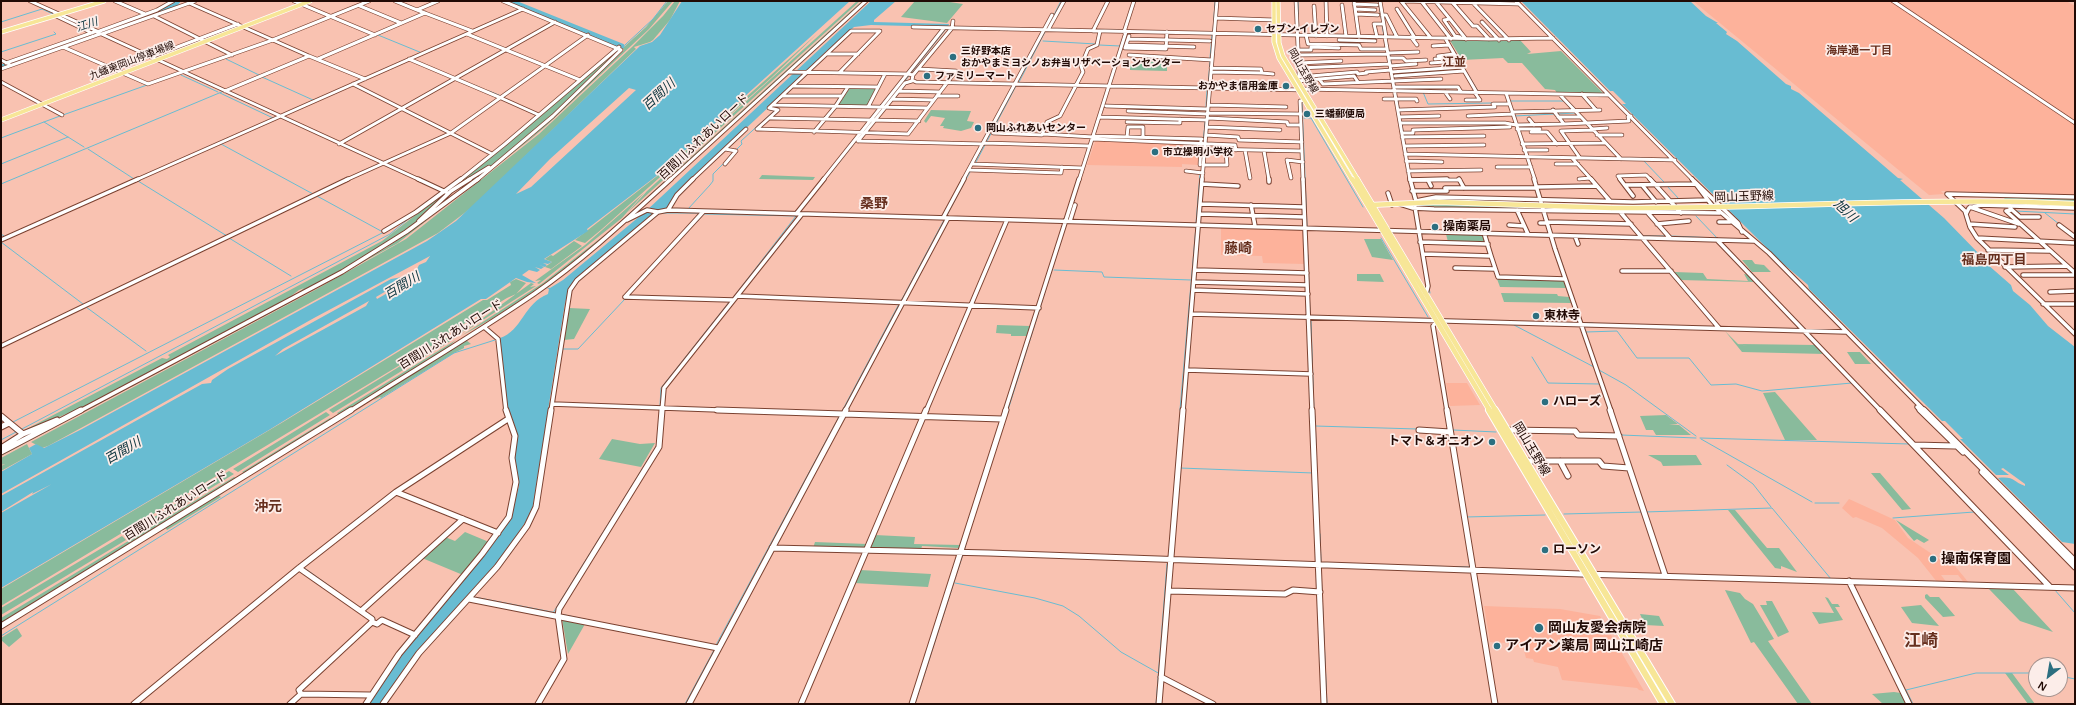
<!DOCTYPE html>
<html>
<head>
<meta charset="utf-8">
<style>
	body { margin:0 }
	#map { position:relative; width:2076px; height:705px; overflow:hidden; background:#f9c2b1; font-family:Helvetica,sans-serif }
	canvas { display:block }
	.frame { position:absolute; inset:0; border:2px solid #210a05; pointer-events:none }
	.north { position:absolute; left:2028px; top:657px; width:40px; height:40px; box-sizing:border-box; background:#fcede9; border:1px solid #a4928e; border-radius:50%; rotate:211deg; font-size:11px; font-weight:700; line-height:16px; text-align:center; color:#210a05 }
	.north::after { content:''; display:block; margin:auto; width:14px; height:18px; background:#2c6f80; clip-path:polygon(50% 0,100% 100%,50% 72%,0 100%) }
</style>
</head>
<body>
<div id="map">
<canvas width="2076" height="705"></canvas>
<div class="frame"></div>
<div class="north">N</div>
</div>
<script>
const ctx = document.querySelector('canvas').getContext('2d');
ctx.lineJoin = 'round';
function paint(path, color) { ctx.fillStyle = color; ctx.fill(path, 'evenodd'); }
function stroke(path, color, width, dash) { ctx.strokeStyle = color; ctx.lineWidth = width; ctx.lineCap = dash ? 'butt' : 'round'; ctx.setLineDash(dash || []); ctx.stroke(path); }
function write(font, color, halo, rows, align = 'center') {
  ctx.font = font + ' Helvetica,"Noto Sans JP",sans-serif'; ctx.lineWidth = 3.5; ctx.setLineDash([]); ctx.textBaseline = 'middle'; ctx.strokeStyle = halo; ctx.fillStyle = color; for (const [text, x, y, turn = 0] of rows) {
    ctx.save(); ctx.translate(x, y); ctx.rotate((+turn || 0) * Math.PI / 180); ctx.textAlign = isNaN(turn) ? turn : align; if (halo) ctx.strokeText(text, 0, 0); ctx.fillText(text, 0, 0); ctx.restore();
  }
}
paint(new Path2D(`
	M1693,1H1890L2075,125V195L1950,191H1941L1944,194L1929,195Z
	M1896,1H2066L2075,6V121Z
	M1096,139L1200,143L1198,165L1182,164V167L1087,165Z
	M1221,228L1303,230L1305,264L1263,263L1262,256L1221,255Z
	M1446,383H1467L1480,405L1450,406Z
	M1849,499L1895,520L1908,538L1941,560L1955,566L1969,583L1965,584L1958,575H1941L1947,583L1937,582L1918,558L1882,528L1856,517L1853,518L1842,508Z
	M1484,606L1560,609L1600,616L1644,691L1639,690L1637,688L1562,680L1558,667L1534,662L1533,659L1526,658L1523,647L1510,646L1509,643L1490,642Z`), '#fdb29b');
paint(new Path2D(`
	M668,1H673L649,29L547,125L532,138L398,243L293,300L386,248L431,217L533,136L621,53L624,50L621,47H624L646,27Z
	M675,1H680L670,20L653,40L650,42L634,47L636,49L475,205L438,233L48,446L42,448L31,442L315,290L406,239L539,134L632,47L663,16Z
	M857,1H860L628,212L647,191Z
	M862,1H865C807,54 749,107 691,160C619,225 547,291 461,336L543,283L611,230Z
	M915,1H943L963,4L947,23L901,17Z
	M818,33L771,78L602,229L585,243L575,240L661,173Z
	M1449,39L1520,40L1531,52L1527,54L1561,51L1604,94L1557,93L1555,90L1545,89L1522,63H1508L1503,58L1462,60Z
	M618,50L550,118L497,162L446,192L518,135Z
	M1167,59V71L1130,70V65Z
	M850,88H875L876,89L867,106L838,105Z
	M931,110L971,111L967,121L974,122L971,128L961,131L943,128L944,126H940L945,118L931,116L926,123L924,121Z
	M762,175L815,177L813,180L759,179Z
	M444,193L446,195L410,229L369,255L292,298L304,288L299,290L286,300L74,412L66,414L26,432H21L162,358L167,359L170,357L168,355L382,241Z
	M644,193L622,218L539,284L537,283L541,280L535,281L585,245Z
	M2000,195L2075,198V201L2005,199Z
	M1431,204L1534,207L1539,209L1405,206Z
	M1446,234L1483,235L1486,243L1448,242Z
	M1364,239H1381L1393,260L1372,257Z
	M574,241L582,246L551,269L545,267L552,262L545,259L551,255L553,256Z
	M1742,260H1752L1755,264L1764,265L1771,272H1752Z
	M1674,272L1703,273L1707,279L1748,281L1744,274L1750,275L1757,282L1680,280Z
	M1357,274H1380L1384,282L1357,281Z
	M516,279L526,283L516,294L507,298L447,334L443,339L1,606V589L283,422L483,300H487L511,285L510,282Z
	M1497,279L1564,280L1567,288L1500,287Z
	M531,283L534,284L530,287L536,286L461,334Z
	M1501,293L1557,294L1558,296L1569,297L1571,303L1504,302Z
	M289,302V303L1,456V454Z
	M569,308L590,309L574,339L564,340Z
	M488,312L449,342L333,413L329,410Z
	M997,325L1030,326L1027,336H1011V334L996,333Z
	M1725,331L1738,344L1748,346L1739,344L1816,345L1825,354L1742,352Z
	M456,340L446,349L339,415L337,413Z
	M466,340L471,344L464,346V348L454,353L381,398L380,397L374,400L380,393Z
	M1847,352H1860L1871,364H1855Z
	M1775,392L1817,440H1785L1763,393Z
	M326,412L330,415L238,472L233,469Z
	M1666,415L1678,424L1669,425H1679L1691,435H1656L1653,430H1646L1640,416Z
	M330,418L332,419L244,473L242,472Z
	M612,439L640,444L655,443L641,467L599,459Z
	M27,444L32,454L1,471V466L5,464L1,465V458Z
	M1648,455H1696L1702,465L1663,466L1661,462Z
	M229,471L234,474L129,538L125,535Z
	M1871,473H1880L1911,509L1902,510Z
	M234,477L236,478L1,623V618Z
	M235,484L219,496L221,497L167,530L165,527Z
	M1728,510H1735L1767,548H1779L1797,572L1781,566V569L1775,568Z
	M1896,520L1929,540L1924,543L1917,539L1914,541Z
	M465,532L489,542L463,575L422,558L445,537L455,541Z
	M875,535L915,537L914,544L960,545L959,548L922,546L921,550L869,548Z
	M122,536L126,540L1,615V608Z
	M815,542L867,544L865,548H813Z
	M860,570L931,574L928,587L854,583Z
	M1988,588L2013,589L2053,632L2020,621Z
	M1725,590L1740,593L1745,599L1753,604L1774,639L1768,641L1812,704H1798L1754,642L1751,643Z
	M1927,594L1930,597H1939L1955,616L1943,617L1925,598V595Z
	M1825,597L1828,598L1832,604H1838L1840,607H1835L1843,620L1819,624L1812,612L1834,613Z
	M1766,601H1772L1789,632L1778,637L1760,605H1767Z
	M1921,605L1939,626L1912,623L1901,607Z
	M1640,614L1659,616L1664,626L1645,625Z
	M562,619L585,624L568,654Z
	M17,628L22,636L9,647L1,640V638Z
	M2005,673H2012L2035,704H2028Z
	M1894,692L1901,693L1906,704H1883L1872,694Z`), '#89bb9c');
paint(new Path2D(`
	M682,1H850L659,174L587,229L588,231L544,259L552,262L548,264L543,263L547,265L545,267L539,265L544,267L541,269L535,267L540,270L537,272L529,270L522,275L536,283L527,282L516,278L486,299H481L269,430L1,588V513L52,484L32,494L33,492L1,512V496L202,384L211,383L212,380L228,369L391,279L402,277L405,280L376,297L377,299L405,283L417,280L413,277L419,265L426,262L430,256L314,318L1,494V472L32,454L29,448L36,444L44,448L82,429L427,241L456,221L640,46L652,42L660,35ZM629,88L636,90L531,187L516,194L550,159ZM369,301L366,306L275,356L283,349Z
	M871,1H896L874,20V22L949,24L948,27L871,25L854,27L676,194L668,208L657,211L574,281L569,289L565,303L532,512L504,555L407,664L381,704H368L390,669L510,519L519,486L514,453L517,441L516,433L508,412L500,338C522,331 524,303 548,294L549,289L545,287L550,288L563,280L646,211Z
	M1521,1H1690L1706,16L1718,23H1716L1727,32L1726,34L1737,41L1786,84L1791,86V89L1799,93L1898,178L1903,179L1900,180L1944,218L1983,258L1987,264L2011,285L2013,291L2030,305L2048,326L2075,347V544L2062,542L1998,478C2015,476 2013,482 2025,486V484L2003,468L2001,469L2009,475H1996L1960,439H1963L1945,421H1942L1809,289L1808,285L1780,261L1622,104H1626L1613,91H1610Z`), '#68bcd2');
stroke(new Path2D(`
	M1298,1L1299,34
	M1378,1L1382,22
	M1,22L42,9L53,14
	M1382,25L1384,36
	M1047,29L1061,1
	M1213,32L1215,1
	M378,35L422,53
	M1299,36V46
	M1043,41L1096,44
	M1387,41L1389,51
	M284,44L308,54
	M625,45L653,19L667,1
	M1099,45L1120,46
	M622,46H624
	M1452,48L1478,91
	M1,52L56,34L54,32
	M1390,55L1392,69
	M1210,58L1212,35
	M226,59L259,75
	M1301,71V79
	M1393,72L1394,79
	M911,73L946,29
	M181,75L218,92
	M262,77L313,100
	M1019,82L1045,32
	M471,84L479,87
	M1208,86L1210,61
	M489,91L501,96
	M1423,92L1428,104L1492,103
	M220,93L273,118
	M1398,101L1400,115
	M1511,101H1564
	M1302,103L1307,226
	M884,106L909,76
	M1206,107L1207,90
	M1557,114L1576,113
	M63,115L147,85
	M1514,116L1555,114
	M874,118L882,108
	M1304,118H1311L1363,207
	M44,122L84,147
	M1402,124L1403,131
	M867,128L872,121
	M1,138L60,116
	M1404,138L1405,144
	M221,144L313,194
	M1406,147L1407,152
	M88,149L134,179
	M736,150L742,144L741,141L774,111L767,109
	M1202,155L1206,111
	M1643,160L1664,182
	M976,162L1016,86
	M1,164L68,137
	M826,179L857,140
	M138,181L227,236
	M1,184L224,91
	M1667,186L1679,199
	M317,196L381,231
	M688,209L710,185L713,181V174L724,163
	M2015,211L2075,214
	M663,213H700
	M2045,213L2059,224
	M703,214L796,216
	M1696,216L1718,239
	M946,217L970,172
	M1068,219L1087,159
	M1196,223L1200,174
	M1,234L4,236
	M1643,236H1666
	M1671,236L1717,238
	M229,238L291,276
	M1381,238L1428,317
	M1,242L83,304
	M1555,243L1563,266
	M1308,255L1310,316
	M663,258L704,214
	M1054,270L1102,272L1104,277L1191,280
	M1750,271L1763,285
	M1429,288L1430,293
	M732,299L796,216
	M901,301L944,220
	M1700,303L1720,327
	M86,307L146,351
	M1311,320L1314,411
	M1570,323H1579
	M1582,323H1593
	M1514,325L1594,367
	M1584,327L1586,332L1617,331L1637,358H1689L1711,385L1736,384L1762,391L1852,383
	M1722,327L1799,329
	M563,349H578L625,299
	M1532,357L1548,383L1599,384
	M1599,370L1626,385L1696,436
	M660,406L661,388L730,301
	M1008,410L1067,222
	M1180,410L1196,226
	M841,413L899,304
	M1315,416L1316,445
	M1,420L5,423
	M13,422L384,232
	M8,425L19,435
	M1315,426L1417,429
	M22,429L390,234L412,216
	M1453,430L1496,432
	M1534,433L1573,434
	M1621,435L1696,438
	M1700,438L1909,444
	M1701,439L1812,502
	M1,440L16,432
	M1727,465L1753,484L1771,507
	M1180,468L1313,473
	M1815,503H1839
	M1645,512L1772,508L1831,579
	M1564,514L1642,512
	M1466,517L1545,515
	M1893,518L1974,512
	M1320,534L1321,562
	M964,551L968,537
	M1169,557L1180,416
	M1422,566L1469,567
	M303,567L342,595
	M1321,571L1327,704
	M955,583L1035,598L1063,606L1079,616L1121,652L1160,674
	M2054,589L2075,613
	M474,597L557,613
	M553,613L657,445
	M560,614L637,630
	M1,636L454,353L495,340
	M716,645L840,415
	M1164,676L1177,683
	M2060,676L2075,679
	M144,699L262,602
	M685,704L714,650
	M915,704L963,554
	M1156,704L1167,564
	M1913,704L1906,690L1976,673H2036`), '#68bcd2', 1);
stroke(new Path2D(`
	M510,1L622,46
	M63,45L174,6L178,1
	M1,67L42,53`), '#68bcd2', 5);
const minorFar2 = new Path2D(`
	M30,1L97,31
	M115,1L145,14
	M294,1L375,35
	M395,1L417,10
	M438,1L417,10L472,31
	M1296,1L1299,71V77L1296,78
	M1326,1L1327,36
	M1354,1L1359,37
	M1380,1L1386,37
	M1401,1L1431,38
	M1404,1L1519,4
	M1516,1L1693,180
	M1893,1L2075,123
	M1422,2L1451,39
	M1436,2L1450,19L1444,20L1455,36L1460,37
	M1452,2L1473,26H1477L1489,39
	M189,3L309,56
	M1473,3L1509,40
	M1354,4L1377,5
	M1342,5L1346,36
	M360,6L401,23
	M1314,6L1316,36
	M1355,9L1375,10
	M1397,9L1415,38
	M1356,14L1378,15
	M54,15L92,33
	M1382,15H1386L1397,37
	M154,16L232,55
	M1216,18L1274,20
	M1450,19L1466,39
	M1482,22L1499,40
	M913,27L1489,39L1553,38
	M1048,30L1064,1
	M1093,31L1108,1
	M97,32L420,180
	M97,32L157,10L173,1
	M1124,32L1134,1
	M102,34L195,1
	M467,34L580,80
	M1306,35L1308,44L1359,45L1361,49H1387
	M1129,36L1125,48L1166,49L1167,32
	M1377,37L1374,24H1383
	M1385,37L1410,180
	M1411,37L1417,45
	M1445,38L1477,93
	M1128,39L1210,41
	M1339,40L1375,41
	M1126,45L1194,47
	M1433,46L1449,45
	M63,47L148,84L270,41L369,1
	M1298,50H1311V47L1339,48
	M1388,53L1418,52
	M827,54H858
	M1129,55L1212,60
	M1299,55L1388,54
	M1438,56L1454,54
	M151,57L238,24
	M1389,58H1403L1406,61L1426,60
	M318,59L425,13
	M409,59L501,98
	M1435,59L1456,57
	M1,60L9,64
	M6,63L97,31
	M1299,63L1341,61
	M1431,63L1458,61
	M1390,66L1416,64
	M1211,68L1261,69L1262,73L1211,72
	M1299,68L1390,64
	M1,69L100,34
	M789,72L908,74L913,75L912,80L916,82L1303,90
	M1366,72L1391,70
	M1391,72L1462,67
	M1262,73L1273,74
	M913,75L952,28L953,21
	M1395,76L1464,71
	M1299,77L1357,72L1358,74L1367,73
	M1319,79L1323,84L1441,79
	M1297,81L1354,76L1358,82
	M1,82L62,115
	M353,84L492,154
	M793,86L878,87
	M1394,87H1458L1461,92
	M1302,89L1609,95
	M225,91L309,56L365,79
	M899,91L940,92
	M1445,92L1450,99
	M1506,93L1535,180
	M1582,94L1596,110
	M783,96H842
	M937,96H958
	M1561,96L1621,159
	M501,98L539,115
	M892,99L933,100
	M1384,99H1416L1417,101
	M1466,100H1480L1475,93
	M773,105L927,108
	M1209,105L1286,107
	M1106,106L1208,109
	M868,107L885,74
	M1398,110L1495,107L1493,104H1509
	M1553,110L1564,124L1629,121L1628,117L1631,116
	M1128,111L1208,114
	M1512,112L1600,110
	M1208,113L1301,114
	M1468,116L1513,114
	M1099,117L1207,120
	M1399,117L1439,116
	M1558,117H1580
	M770,118L919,121
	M1208,118L1287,122L1288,125H1301
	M1529,119L1534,125
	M1127,122L1180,123V119
	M1400,123H1505L1516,125
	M1516,125L1564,124
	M1207,127L1280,130
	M757,129L908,134L956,71L919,69
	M757,129L778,110L769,108L851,31H880L839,73
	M1517,129H1540
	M1592,129L1607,128
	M814,132L835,107L848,87
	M1531,132H1547L1557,144
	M993,133L1042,135L1047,122L1060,116L1083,72L1081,66L1088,49L1097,45L1100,31
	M1402,133H1413V130L1510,127
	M1043,134L1093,137
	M1206,135L1238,137L1239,140L1302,142
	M1597,135H1622
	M1093,136L1202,139
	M1127,137L1128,127H1143V137
	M1402,137L1484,136
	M1092,139L1235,145L1236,150
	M858,141L905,83L912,81
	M859,141L983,144
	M984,143L1089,146
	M339,144L555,22
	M1522,144L1605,143
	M1404,146L1484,145
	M725,149L736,151
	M1205,149L1302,151
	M1245,150L1250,178
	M1524,150H1547
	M1264,151L1269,180
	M1405,154L1675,160
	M1572,158L1592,180
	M1580,158L1561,131L1593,130
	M1406,161L1442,162
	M725,164L736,151
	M973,164L1082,168
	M1556,164H1578
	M1200,165L1201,141
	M1203,165H1227L1226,150
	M1497,167H1531
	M970,170L1061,173L1062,167
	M1186,171L1203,173
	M1408,171L1481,170
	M1618,176L1646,175L1651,180
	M1618,176L1621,180
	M1291,178L1287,160L1303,162
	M1579,179L1590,178
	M136,180L523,9
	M346,180L451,133L588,35
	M460,180L505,144L619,47
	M468,180L489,167
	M477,180L553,116L621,50L503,1
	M670,180L866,1
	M692,180L746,129
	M823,180L944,28
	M963,180L1052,15
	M1079,180L1126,32
	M1202,180L1217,1
	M1303,180L1300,101L1305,100
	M1410,180H1460`);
const minorFar1 = new Path2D(`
	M418,179L448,193
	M1269,179V182
	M1303,179L1312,411
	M1410,179L1416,201
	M1459,179L1464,188
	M1534,179L1555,249L1611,411
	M1591,179L1610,201
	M1620,179L1633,196
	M1650,179L1681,213
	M1692,179L1711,204L1769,253L1925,411
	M1410,180L1447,179
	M1428,180L1431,186
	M1694,181L1738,223L1742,232
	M1202,184L1238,186
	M1625,185L1695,184
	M1642,185L1656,202
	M1537,187L1597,186
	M1412,191H1447L1445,188H1537
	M1388,193L1392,205
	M2075,197L1947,194L1965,211L1970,227L1977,238L2075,334
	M1416,201L1436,197L1633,202L1707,200
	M1201,204L1303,207
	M1400,204L1413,208L1434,209L1720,213
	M1251,205L1255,226
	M2009,205L2011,210L2006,211L2075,273
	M1415,207L1428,286L1426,294
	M1970,207L2019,224
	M2011,209L2020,217H2039
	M668,210L677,195L693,179
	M1517,210L1528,234
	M1621,213L1719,328
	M1648,213L1670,238
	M796,214L824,179
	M1200,214L1304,217
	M1966,214L1969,208L1981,205L2075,208
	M943,218L964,179
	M627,220L647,210L658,212L668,210L1754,241
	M419,221L451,191L470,179
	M1070,221L1075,205
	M1548,222L1631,224
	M1719,222H1730
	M1540,223H1548
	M1657,224L1689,221
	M1969,224L2015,227
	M1509,225L1524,226
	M2059,225L2075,237
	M384,231L416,212L461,179
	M1575,236L1578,244
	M1977,238L2075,243
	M1,240L138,179
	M1717,240L1881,411
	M1420,242L1488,244
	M1988,250L2050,251
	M1423,254L1491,256L1484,233
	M1491,256L1498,277L1565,279
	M2005,267L2067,266
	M1455,268L1495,269
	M1195,270L1307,273
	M1622,271H1671
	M2023,275H2075
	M1194,282L1307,285
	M1193,290L1308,294
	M2050,292L2075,291
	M737,296L1039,308
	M625,297L703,212
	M625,297L733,300
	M2043,304H2075
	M1192,314L1847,332
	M1437,321L1433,326L1447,411
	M484,327L498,339L506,411
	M1,346L348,179
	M1187,370L1311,374
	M552,404L747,411
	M1920,407H1917L1921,411
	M80,411L342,272L406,232L478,179
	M350,411C411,372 474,335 534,294C583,260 627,219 671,179
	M551,411L570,290L577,280L658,212
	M662,411L664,388L802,214
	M845,411L948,218
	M926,411L1007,220
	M1005,411L1079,179
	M1183,411L1202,179`);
const minor = new Path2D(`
	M717,410L1002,419
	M1312,410L1324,704
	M1447,410L1495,704
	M1610,410L1665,575
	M1880,410L2050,587
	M1920,410L1963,452
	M1924,410L2075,561
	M1,416L23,434
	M1,427L9,423
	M1419,430L1450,432
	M1506,430L1575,431L1578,435L1619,436
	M1914,445L1955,446
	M1,448L23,434L57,420
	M1,452L81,410
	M1526,461H1599L1603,466L1629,468
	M1560,461L1568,476
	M1982,472L2075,567
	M396,492L498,533
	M772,548L989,553L1581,574L2075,588
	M299,568L372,619V622L377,624L382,620L415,635
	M1849,581L1909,704
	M1169,591L1285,594L1293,590L1320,592
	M469,599L718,648
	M361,611L463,519
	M1,626L351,410
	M1161,677L1213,704
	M301,694L370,695
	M134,704L299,568L396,492L508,419
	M290,704L301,694L299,690L372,622
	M366,704L399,654L482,554L509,517L516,482L512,458L515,436L506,410
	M383,704L419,653L497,567L527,526L536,507L551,410
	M538,704L564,659L558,616L559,609L659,447L662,410
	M689,704L846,410
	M801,704L926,410
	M912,704L1006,410
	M1159,704L1183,410`);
const majorFar2 = new Path2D(`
	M1274,1V42L1279,58L1352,180
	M1278,1L1279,43L1283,56L1358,180
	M1,32L104,1
	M1,120L310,1`);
const majorFar1 = new Path2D(`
	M1352,179L1490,411
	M1357,179L1496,411
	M2027,202L2075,204
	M1370,205L1439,202L1612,208`);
const major = new Path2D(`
	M1489,410L1663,704
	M1495,410L1672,704`);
stroke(minorFar2, '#7b4231', 4.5);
stroke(minorFar1, '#7b4231', 5.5);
stroke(minor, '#7b4231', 7);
stroke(majorFar2, '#fff', 5);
stroke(majorFar1, '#fff', 6);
stroke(major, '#fff', 8);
stroke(minorFar2, '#fff', 3);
stroke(minorFar1, '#fff', 3.5);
stroke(minor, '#fff', 5);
stroke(majorFar2, '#f7e697', 3.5);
stroke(majorFar1, '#f7e697', 4.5);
stroke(major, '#f7e697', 6);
const majorBridge = new Path2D(`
	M1612,208C1750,209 1889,199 2027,202`);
stroke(majorBridge, '#fff', 6, []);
stroke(majorBridge, '#f7e697', 4.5);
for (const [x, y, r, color] of [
	[1258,29,4,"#2c6f80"],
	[953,57,4,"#2c6f80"],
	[927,76,4,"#2c6f80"],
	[1286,86,4,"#2c6f80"],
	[1307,114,4,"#2c6f80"],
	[978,128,4,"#2c6f80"],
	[1155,152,4,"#2c6f80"],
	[1435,227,4,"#2c6f80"],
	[1536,316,4,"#2c6f80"],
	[1545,402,4,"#2c6f80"],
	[1492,442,4,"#2c6f80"],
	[1545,550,4,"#2c6f80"],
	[1933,559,4,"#2c6f80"],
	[1539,628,5,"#2c6f80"],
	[1497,646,4,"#2c6f80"]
]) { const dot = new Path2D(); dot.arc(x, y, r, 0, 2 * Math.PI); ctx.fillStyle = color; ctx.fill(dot); stroke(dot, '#fcede9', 1.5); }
write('bold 10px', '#210a05', '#fcede9', [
	["セブン-イレブン",1266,29],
	["三好野本店",961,51],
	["おかやまミヨシノお弁当リザベーションセンター",961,63],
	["ファミリーマート",935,76],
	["おかやま信用金庫",1278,86,"right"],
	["三蟠郵便局",1315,114],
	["岡山ふれあいセンター",986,128],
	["市立操明小学校",1163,152]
], 'left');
write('10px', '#210a05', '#fcede9', [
	["九蟠東岡山停車場線",132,61,-21],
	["岡山玉野線",1303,71,60]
]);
write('italic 11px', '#09323c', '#fcede9', [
	["江川",87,25,-19]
]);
write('bold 11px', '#662f1e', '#fcede9', [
	["海岸通一丁目",1859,51]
]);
write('bold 12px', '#662f1e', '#fcede9', [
	["江並",1454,63]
]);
write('12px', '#210a05', '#fcede9', [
	["百間川ふれあいロード",704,137,-43],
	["岡山玉野線",1744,197,-2],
	["百間川ふれあいロード",451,335,-32],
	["岡山玉野線",1531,449,59],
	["百間川ふれあいロード",176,506,-32]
]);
write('bold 12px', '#210a05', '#fcede9', [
	["操南薬局",1443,227],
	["東林寺",1544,316],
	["ハローズ",1553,402],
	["トマト＆オニオン",1484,442,"right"],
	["ローソン",1553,550]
], 'left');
write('italic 13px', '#09323c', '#fcede9', [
	["百間川",659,95,-42],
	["旭川",1845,211,43],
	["百間川",402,286,-31],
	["百間川",123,451,-30]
]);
write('bold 13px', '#662f1e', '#fcede9', [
	["福島四丁目",1994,260]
]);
write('bold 14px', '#662f1e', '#fcede9', [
	["桑野",874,204],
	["藤崎",1238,249],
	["沖元",268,507]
]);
write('bold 14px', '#210a05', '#fcede9', [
	["操南保育園",1941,559],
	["岡山友愛会病院",1548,628],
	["アイアン薬局 岡山江崎店",1505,646]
], 'left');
write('bold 17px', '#662f1e', '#fcede9', [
	["江崎",1921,641]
]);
</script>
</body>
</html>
